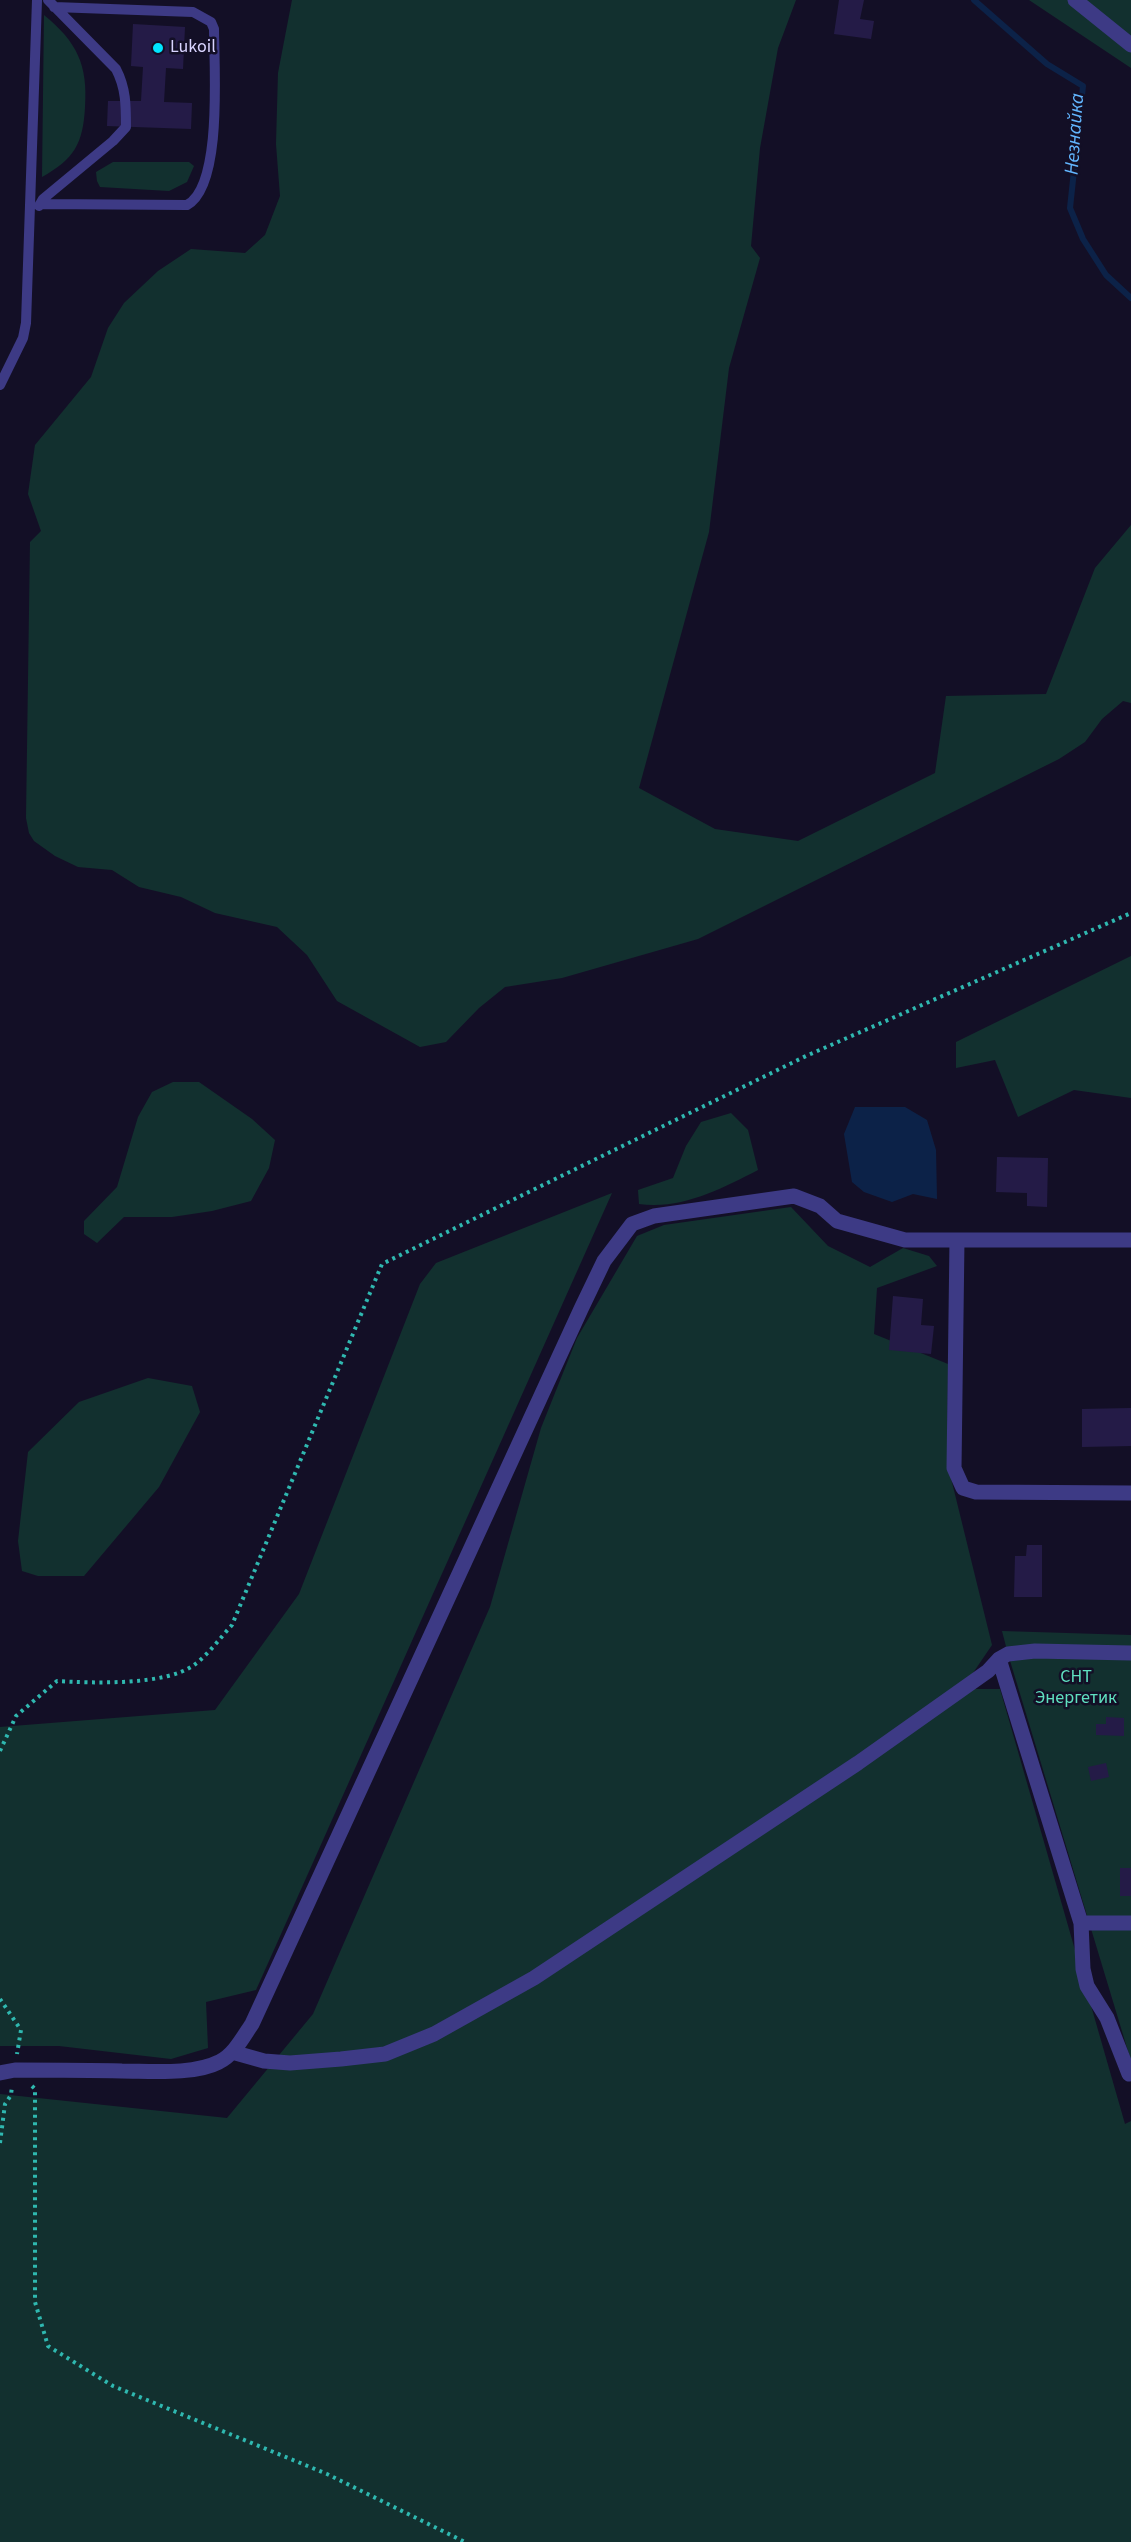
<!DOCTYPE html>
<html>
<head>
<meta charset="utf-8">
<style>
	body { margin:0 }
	canvas { display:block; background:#130f26 }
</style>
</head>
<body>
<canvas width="1131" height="2542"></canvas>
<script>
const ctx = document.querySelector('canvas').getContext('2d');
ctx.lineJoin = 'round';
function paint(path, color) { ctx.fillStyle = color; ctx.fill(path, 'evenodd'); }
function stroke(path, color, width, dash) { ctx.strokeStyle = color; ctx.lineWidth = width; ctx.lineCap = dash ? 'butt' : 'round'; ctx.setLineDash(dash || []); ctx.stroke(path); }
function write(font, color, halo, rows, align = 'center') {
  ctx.font = font + ' "Source Sans 3",sans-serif'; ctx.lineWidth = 5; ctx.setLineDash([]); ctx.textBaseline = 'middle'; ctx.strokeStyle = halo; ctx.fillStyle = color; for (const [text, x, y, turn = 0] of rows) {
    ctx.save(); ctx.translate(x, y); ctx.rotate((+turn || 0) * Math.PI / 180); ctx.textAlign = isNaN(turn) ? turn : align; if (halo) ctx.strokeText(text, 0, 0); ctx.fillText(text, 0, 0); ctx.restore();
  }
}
paint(new Path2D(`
	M292,0H796L778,48L760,148L751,246L760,258L729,368L709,532L639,788L715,829L798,841L935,773L946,696L1046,694L1095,568L1131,525V703L1123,701L1102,719L1085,742L1059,759L698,939L562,978L505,987L479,1008L446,1042L420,1047L337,1001L307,955L277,927L215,913L181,897L139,887L112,870L78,867L55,856L34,841L29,833L26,818L30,542L41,531L28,494L35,445L91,377L108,328L124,303L158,271L191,249L245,253L265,235L280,196L276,144L278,73Z
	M1029,0H1131V68Z
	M44,15C77,42 88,65 85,107C83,144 74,159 42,177Z
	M113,162H189L194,166L187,182L169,191L100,187L97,181L96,172Z
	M1131,956V1098L1074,1090L1018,1117L995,1060L956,1068V1042Z
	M173,1082H199L252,1119L275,1140L269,1168L251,1201L212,1211L172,1217H124L97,1243L84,1234V1221L117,1187L138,1117L152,1092Z
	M731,1113L748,1130L758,1170C721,1189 681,1210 639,1204L638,1190L673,1178L686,1146L701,1122Z
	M612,1193L256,1990L206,2002L208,2048L171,2059L59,2046H0V1727L215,1710L299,1594L420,1284L436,1263Z
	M791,1207L828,1246L870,1267L903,1248L929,1256L937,1266L877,1288L874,1334L948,1364L947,1462L992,1645L962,1689H1000L1125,2124L1131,2121V2542H0V2094L227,2118L313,2014L490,1607L541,1428L577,1338L637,1236L664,1225Z
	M148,1378L192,1386L200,1412L159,1487L84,1576H38L22,1571L18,1541L28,1452L79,1402Z
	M1002,1631L1131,1635V2061L1008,1654Z`), '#12302f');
paint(new Path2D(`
	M855,1107H905L927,1120L936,1150L937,1199L913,1194L892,1202L864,1192L852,1182L844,1134Z`), '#0c2248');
stroke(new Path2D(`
	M974,0L1047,64L1083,86L1070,208L1083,239L1106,275L1131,298`), '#0c2248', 6);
paint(new Path2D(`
	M839,0H864L860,19L874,21L871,39L834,34Z
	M133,24L185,27L183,69L166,68L164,102L192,103L191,129L107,126L108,101H141L143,67L131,66Z
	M997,1157L1048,1158L1047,1207L1027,1206V1193L996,1192Z
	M893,1296L923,1299L921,1325L934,1326L931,1354L889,1350Z
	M1131,1408V1446L1082,1447V1409Z
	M1027,1545H1042V1597H1014L1015,1556H1026Z
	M1106,1717L1124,1718V1736L1096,1735V1724H1106Z
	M1106,1763L1109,1777L1091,1781L1088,1767Z
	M1120,1868H1131V1896H1120Z`), '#241b47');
stroke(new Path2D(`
	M0,1751L16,1716L57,1681C92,1683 165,1686 194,1665C208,1655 220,1638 232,1625L382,1264L806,1056L1131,913
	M0,1999L21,2030L17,2054
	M32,2086L35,2089V2302L48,2346L113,2386L327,2474L465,2542
	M0,2143L5,2104L11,2095L12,2086`), '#2fb8b0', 4, [3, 4.5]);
stroke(new Path2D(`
	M40,204L187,205C223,186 214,66 214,29L211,22L193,12L54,7
	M39,206L43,199L113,141L126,127C126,106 126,88 116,69L48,0
	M0,385L23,338L26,323L37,0`), '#3d3a85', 10);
stroke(new Path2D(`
	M1075,0L1131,45
	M957,1240L954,1468L963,1488L976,1492L1131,1493
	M999,1659L1081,1923L1083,1969L1087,1986L1107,2018L1129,2074
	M1081,1923H1131
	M232,2052L264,2061L290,2063L341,2059L385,2054L434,2034L534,1978L858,1763L988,1671L999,1659L1008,1654L1035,1651L1131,1653
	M0,2073L15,2070C51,2070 86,2070 122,2071C150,2071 194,2075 219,2062C234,2055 243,2037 252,2024L581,1309L604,1261L632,1224L654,1216L794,1196L820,1206L837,1221L905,1240H1131`), '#3d3a85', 15);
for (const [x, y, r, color] of [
	[158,48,6,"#00e5ff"]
]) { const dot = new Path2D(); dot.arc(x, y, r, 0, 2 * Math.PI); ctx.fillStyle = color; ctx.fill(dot); stroke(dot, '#130f26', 2); }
write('18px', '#d9d4ff', '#130f26', [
	["Lukoil",170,48]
], 'left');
write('18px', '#5fe0c0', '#130f26', [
	["СНТ",1076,1678],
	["Энергетик",1076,1699]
]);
write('italic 20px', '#62b6ff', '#130f26', [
	["Незнайка",1076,134,-86]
]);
</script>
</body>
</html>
